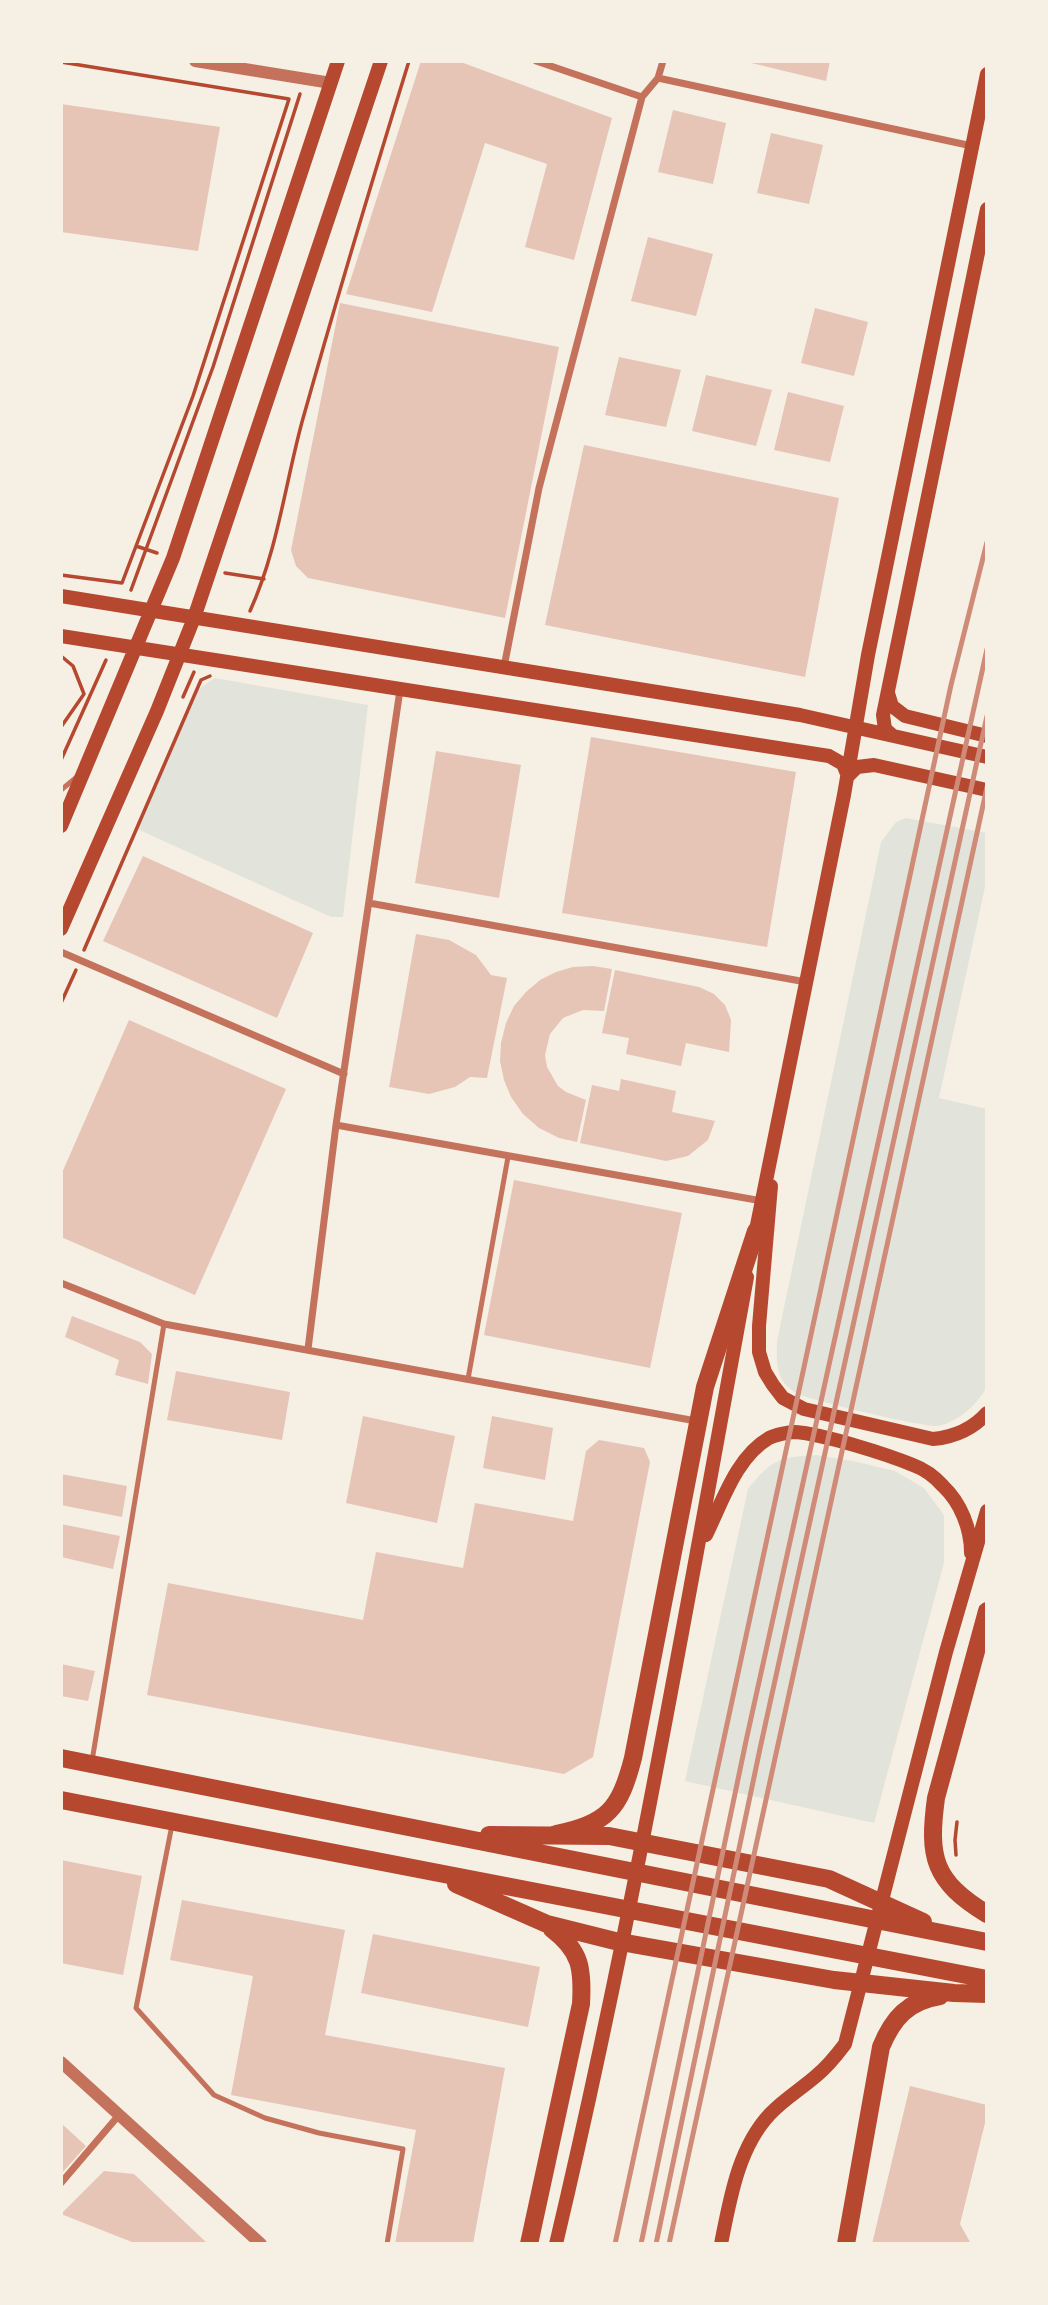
<!DOCTYPE html>
<html>
<head>
<meta charset="utf-8">
<style>
	body { margin:0 }
	#map { position:relative; width:1048px; height:2305px; overflow:hidden; background:#f6efe4; font-family:"IBM Plex Sans",sans-serif }
	canvas { display:block }
	.frame { position:absolute; inset:0; border:63px solid #f6efe4; pointer-events:none }
</style>
</head>
<body>
<div id="map">
<canvas width="1048" height="2305"></canvas>
<div class="frame"></div>
</div>
<script>
const ctx = document.querySelector('canvas').getContext('2d');
ctx.lineJoin = 'round';
function paint(path, color) { ctx.fillStyle = color; ctx.fill(path, 'evenodd'); }
function stroke(path, color, width, dash) { ctx.strokeStyle = color; ctx.lineWidth = width; ctx.lineCap = dash ? 'butt' : 'round'; ctx.setLineDash(dash || []); ctx.stroke(path); }
paint(new Path2D(`
	M215,678L368,705L343,917H331L137,829L200,688Z
	M906,818L987,833V878L939,1098L987,1109V1387C976,1405 960,1421 938,1426C926,1428 808,1400 796,1393C793,1391 787,1386 784,1383C775,1371 777,1355 777,1341L881,842L896,822Z
	M816,1455L853,1461L895,1471L924,1488L944,1515V1563L874,1823L685,1781L748,1489C771,1460 779,1457 816,1455Z`), '#e2e4dc');
paint(new Path2D(`
	M421,61H458L612,118L574,260L525,247L547,164L485,143L432,312L346,294Z
	M743,61H830L826,81Z
	M61,104L220,127L198,251L61,232Z
	M673,110L726,123L713,184L658,172Z
	M771,133L823,145L809,204L757,193Z
	M648,237L713,254L696,316L631,301Z
	M340,303L559,347L505,618L308,578L296,566L291,550Z
	M815,308L868,322L854,376L801,363Z
	M619,357L681,370L666,427L605,415Z
	M706,375L772,390L756,446L692,431Z
	M788,392L844,406L830,462L774,450Z
	M584,445L839,498L805,677L545,625Z
	M591,737L796,772L767,947L562,913Z
	M436,751L521,765L499,898L415,883Z
	M143,856L313,933L277,1018L103,941Z
	M416,934L449,940L476,955L491,975L507,978L487,1078L470,1077L455,1087L429,1094L389,1087Z
	M593,966L612,969L604,1011L583,1010L563,1018L550,1034L545,1055L547,1067L558,1086L566,1092L586,1100L577,1142L559,1138L539,1128L523,1114L511,1097L504,1080L500,1061L501,1043L506,1023L514,1006L526,992L540,980L556,972L573,967Z
	M615,970L699,987L714,994L725,1005L731,1020L729,1052L686,1043L681,1066L626,1054L629,1038L602,1033Z
	M129,1020L286,1089L195,1295L61,1237V1175Z
	M621,1079L676,1091L672,1112L715,1121L708,1140L688,1156L666,1161L580,1143L592,1085L619,1091Z
	M514,1180L682,1213L650,1368L484,1335Z
	M72,1316L140,1342L152,1354L148,1384L115,1375L119,1360L65,1337Z
	M176,1371L290,1392L282,1440L167,1420Z
	M363,1416L455,1436L437,1523L346,1503Z
	M492,1416L553,1428L545,1480L483,1468Z
	M599,1440L644,1448L650,1462L593,1757L564,1774L147,1695L168,1583L363,1620L376,1552L463,1568L475,1503L573,1521L586,1451Z
	M61,1474L127,1486L122,1517L61,1505Z
	M61,1524L120,1536L113,1569L61,1557Z
	M61,1664L95,1671L88,1701L61,1696Z
	M61,1860L142,1876L123,1975L61,1963Z
	M182,1900L345,1930L325,2035L505,2068L473,2244H395L416,2130L231,2095L253,1976L170,1960Z
	M373,1934L540,1967L528,2027L361,1993Z
	M910,2086L987,2105V2115L960,2224L971,2244H872Z
	M61,2123L86,2146L61,2174Z
	M104,2171L134,2174L208,2244H137L61,2214Z`), '#e6c5b7');
stroke(new Path2D(`
	M61,62L289,99L193,396L122,583L61,575
	M136,546L157,553
	M225,573L264,579
	M131,590L213,367L300,94
	M250,611C277,552 285,485 302,422C336,301 372,181 409,61
	M61,656L73,666L84,694L61,727
	M183,697L194,672
	M61,760L106,660
	M84,950L201,680L210,676
	M61,1003L76,970
	M956,1855L955,1840L957,1822`), '#b5482f', 3.5);
stroke(new Path2D(`
	M61,790L78,776
	M468,1379L508,1157
	M92,1761L164,1324
	M172,1825L136,2008L214,2095L265,2118L319,2133L403,2149L387,2244`), '#c5725c', 5);
stroke(new Path2D(`
	M536,61L642,97
	M658,78L972,146
	M504,667L539,488L642,97L658,78L663,61
	M369,903L806,982
	M61,952L344,1074
	M336,1125L762,1201
	M61,1283L164,1324L696,1421
	M308,1349L336,1125L400,690
	M61,2183L119,2115`), '#c5725c', 7);
stroke(new Path2D(`
	M195,61L331,83
	M61,2062L261,2244`), '#c5725c', 12);
stroke(new Path2D(`
	M61,596L800,715L987,757
	M61,636L829,756L843,764L848,776
	M888,693L892,706L905,716L987,736
	M892,735L885,729L883,715L987,209
	M848,776L857,767L874,765L987,790
	M61,826L173,558L338,61
	M61,929L157,711L194,618L381,61
	M771,1186L759,1326V1352L765,1372L773,1385L783,1398L804,1409L933,1439C954,1437 972,1430 987,1413
	M754,1240L844,795L868,655L987,74
	M706,1535C722,1503 736,1457 769,1438C775,1435 788,1432 795,1432C823,1434 886,1454 913,1465C924,1469 935,1477 943,1486C961,1503 971,1529 971,1553
	M556,2244C632,1924 688,1600 747,1277
	M721,2244C730,2199 738,2148 770,2114C783,2100 801,2089 816,2076C827,2067 836,2056 845,2044L946,1652L987,1511`), '#b5482f', 14);
stroke(new Path2D(`
	M987,1611L936,1798C928,1857 933,1881 987,1914
	M61,1758L987,1942
	M61,1800L987,1979
	M556,1834C608,1824 620,1808 633,1758L705,1387L756,1231
	M489,1835L609,1836L829,1879L923,1922
	M456,1884L547,1924L615,1941L834,1980L954,1993L987,1994
	M529,2244L581,2004C583,1969 581,1951 552,1929
	M846,2244L881,2047C893,2018 908,2001 940,1996`), '#b5482f', 18);
stroke(new Path2D(`
	M615,2244L951,685L987,542
	M641,2244L746,1741L987,649
	M656,2244L761,1744L987,716
	M669,2244L987,787`), '#cf8b77', 5);
</script>
</body>
</html>
